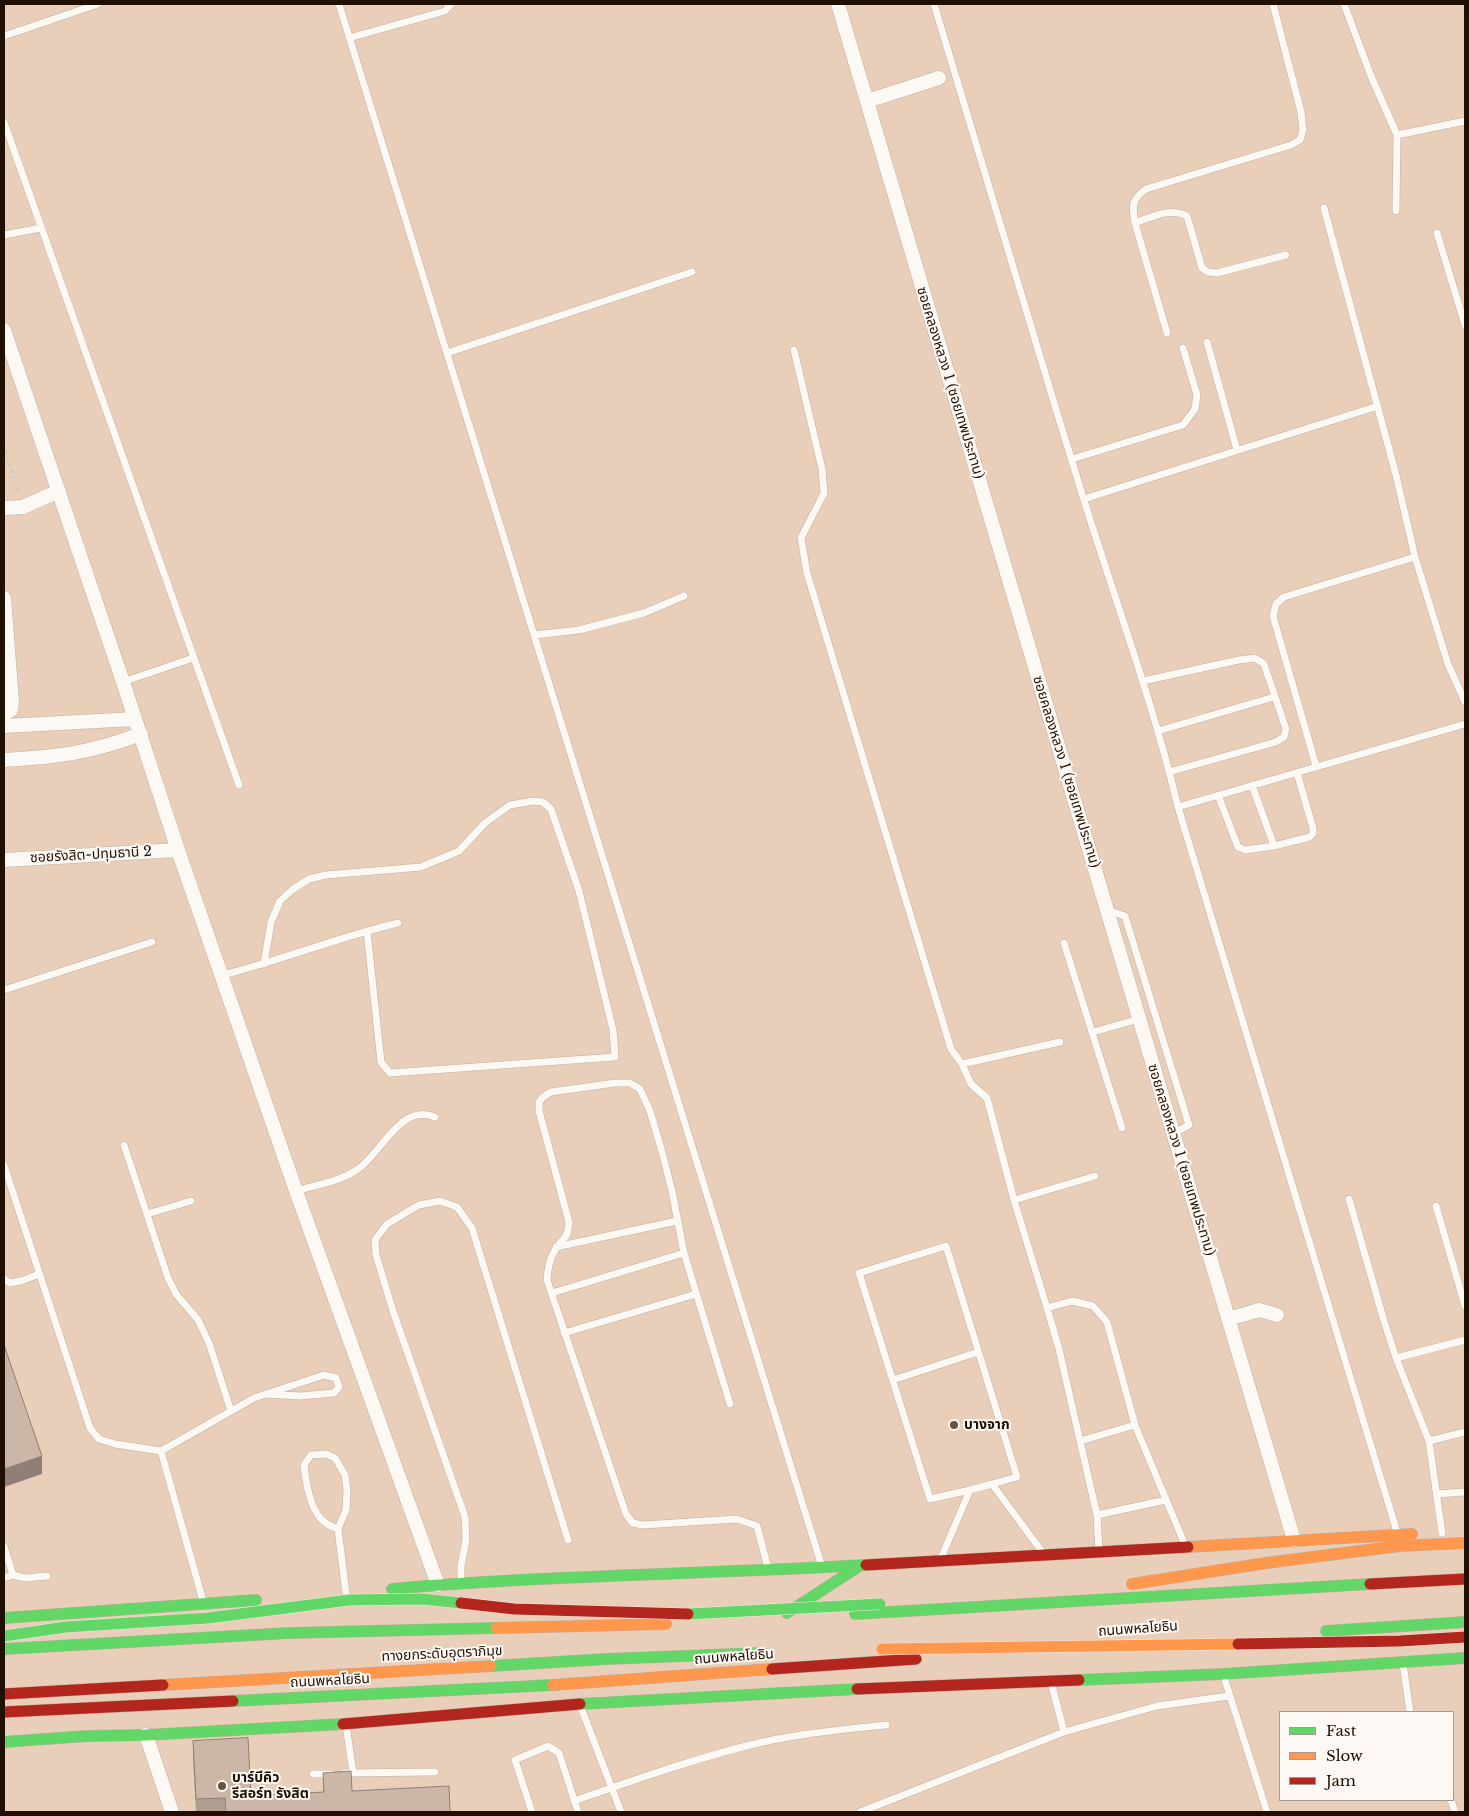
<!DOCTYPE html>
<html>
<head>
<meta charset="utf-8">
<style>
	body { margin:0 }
	#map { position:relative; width:1469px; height:1816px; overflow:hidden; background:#e9cfb9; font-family:"Libre Baskerville",serif }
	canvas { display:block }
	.frame { position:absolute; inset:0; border:5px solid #201002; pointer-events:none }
	.legend { position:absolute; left:1279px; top:1711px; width:175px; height:90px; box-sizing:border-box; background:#fdf8f4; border:1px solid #a59b93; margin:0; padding:6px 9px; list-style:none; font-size:15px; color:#201002 }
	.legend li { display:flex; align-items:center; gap:10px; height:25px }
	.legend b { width:25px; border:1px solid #a59b93 }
</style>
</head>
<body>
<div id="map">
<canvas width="1469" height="1816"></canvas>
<div class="frame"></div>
<ul class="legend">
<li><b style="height:6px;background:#63d668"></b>Fast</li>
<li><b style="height:6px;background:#ff974d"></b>Slow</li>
<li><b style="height:6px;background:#b3261e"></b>Jam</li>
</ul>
</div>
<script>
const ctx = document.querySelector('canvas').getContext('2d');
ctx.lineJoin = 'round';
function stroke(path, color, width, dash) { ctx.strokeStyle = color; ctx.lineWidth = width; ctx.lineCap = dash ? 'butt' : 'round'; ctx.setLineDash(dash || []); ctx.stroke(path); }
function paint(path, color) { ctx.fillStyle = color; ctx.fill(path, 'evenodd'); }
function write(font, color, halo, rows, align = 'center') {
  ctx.font = font + ' "Libre Baskerville","Noto Sans Thai",serif'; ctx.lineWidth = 4; ctx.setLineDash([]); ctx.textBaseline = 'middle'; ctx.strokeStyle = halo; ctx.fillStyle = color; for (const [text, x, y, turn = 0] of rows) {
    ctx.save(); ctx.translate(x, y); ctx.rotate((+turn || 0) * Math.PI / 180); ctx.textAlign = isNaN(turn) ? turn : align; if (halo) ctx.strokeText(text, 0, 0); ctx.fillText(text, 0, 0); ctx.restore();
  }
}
const lane = new Path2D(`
	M339,4L822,1567
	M934,4C984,168 1032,333 1083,497C1115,600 1153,702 1178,807L1397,1532
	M1344,4L1371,76L1397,135L1465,121
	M4,36L98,4
	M349,38L445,11L451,4
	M4,122L239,785
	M1324,208L1396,475L1415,557
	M1396,211L1397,135
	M1135,223C1152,217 1170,207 1187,216L1202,268L1208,272L1217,273L1286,255
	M1437,233L1465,325
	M4,235L41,228
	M1167,333L1135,223C1132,205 1131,200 1146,189L1291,145L1300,140L1303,130L1301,112L1273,4
	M1207,342L1237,450
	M794,350L822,469L824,493L801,538L807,573L951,1049L962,1064L971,1084L987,1098L1014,1200L1047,1308
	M447,353L692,272
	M1072,459L1183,425L1195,409L1197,395L1183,348
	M1084,499L1378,406
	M534,635L579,630L644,613L684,596
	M1143,681L1239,660L1255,658L1264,664L1286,729L1284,737L1276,742L1169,772
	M123,682L193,658
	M1158,731L1274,697
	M1316,766L1273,616L1276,604L1284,597L1415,557L1448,664L1465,702
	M1252,785L1274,846L1310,837L1313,833V828L1297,773
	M1218,795L1238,847L1245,850L1274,846
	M1178,807L1465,724
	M1107,910L1125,916L1189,1125L1173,1134
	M1064,943L1122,1128
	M264,964L271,922L280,901L292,890L309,879L326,875L421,867L459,851L485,823L510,805L533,801L543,802L551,809L579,891L613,1030L615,1057L390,1073L381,1062L367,931
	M223,975C282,960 339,937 398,923
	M4,990L152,942
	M1093,1032L1139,1019
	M962,1064L1060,1042
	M124,1145L168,1278L176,1294L198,1320L209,1343L231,1411
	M4,1165L90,1428L99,1439L115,1444L161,1451
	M296,1191C315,1185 338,1182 355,1171C381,1156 399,1102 435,1117
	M1349,1199L1384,1321L1396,1358L1429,1441L1442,1533
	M1014,1200L1095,1176
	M1436,1206L1465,1306
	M147,1214L191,1201
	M556,1247L677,1221
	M4,1279L10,1283L21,1281L39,1274
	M552,1293L684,1253
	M564,1333L696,1294
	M1396,1358L1465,1340
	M893,1380L978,1352
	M730,1404L684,1253L672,1191L662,1152L650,1111L640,1089L630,1083H615L551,1092L543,1097L539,1102V1111L569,1222C568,1241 562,1237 555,1250C549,1260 548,1269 547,1280L626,1514L633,1523L643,1525L737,1519L757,1526L768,1568
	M1080,1441L1059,1349L1047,1308L1072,1301L1093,1306L1107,1322L1135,1425
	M1429,1441L1465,1432
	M970,1490L930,1499L859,1273L946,1246L1017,1477L992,1484
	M1436,1494L1465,1492
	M1097,1515L1166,1500
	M338,1529C332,1527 326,1524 321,1519C309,1505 306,1482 304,1465L311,1455L326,1454L335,1458L345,1475L347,1490L346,1510L338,1529L346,1593
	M4,1546L13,1575L4,1578
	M1099,1551L1097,1515L1080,1441L1135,1425L1185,1545
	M941,1558L970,1490L992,1484L1043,1553
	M13,1575L25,1578L47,1576
	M461,1580V1566L466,1540L465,1517L393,1311L376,1255L375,1240L387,1224L419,1205L440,1201L457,1207L472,1228L568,1540
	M203,1601L161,1451L254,1398L324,1375L336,1378L339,1387L334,1393L300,1396L266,1394
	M1403,1664L1410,1712
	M1224,1677L1267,1812
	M1051,1682L1064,1732
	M580,1705L621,1812
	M346,1725L353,1773
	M343,1773L435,1772
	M313,1774H332
	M1451,1800L1455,1812
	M574,1801C631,1781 688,1761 746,1746C792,1734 839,1730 886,1725
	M532,1812L515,1760L548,1746L559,1753L578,1812
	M860,1812L1064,1732L1157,1706L1229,1696`);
const street = new Path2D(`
	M838,4L1294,1540
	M867,101L939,78
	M4,330L123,682L178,850L296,1191L438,1585
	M4,508L23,507L59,491
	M4,598L12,701L11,710L4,714
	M4,726L135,719
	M4,760C35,758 66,756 96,748C111,745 126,739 141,734
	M4,860L178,850
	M1228,1319L1259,1310L1277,1315
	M146,1735L172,1812`);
const fast = new Path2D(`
	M392,1589C550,1575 708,1574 866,1565
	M787,1613L861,1565
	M855,1614L1370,1584
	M4,1618L256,1600
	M1326,1631L1465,1622
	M4,1649L289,1633L496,1628
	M491,1666L606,1659L763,1653
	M1079,1680L1223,1674L1465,1658
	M233,1701L553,1685
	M580,1704L857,1689
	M4,1742L87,1736L146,1735L343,1724`);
const slow = new Path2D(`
	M1188,1547L1412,1534
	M1132,1584L1266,1563L1399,1546L1465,1543
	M496,1628L666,1624
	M163,1685L491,1666
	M553,1685L772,1669`);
const jam = new Path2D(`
	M866,1565L1188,1547
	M1370,1584L1465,1579
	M772,1669L916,1659
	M857,1689L1079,1680
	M4,1694L163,1685
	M4,1712L233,1701
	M343,1724L580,1704`);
stroke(lane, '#c2ae9d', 8);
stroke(street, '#c2ae9d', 15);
stroke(fast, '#c2ae9d', 12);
stroke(slow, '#c2ae9d', 12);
stroke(jam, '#c2ae9d', 12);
stroke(new Path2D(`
	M4,445L19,495`), '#d1cac3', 3, [2.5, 4]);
stroke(lane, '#fcf8f4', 7);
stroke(street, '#fcf8f4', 14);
stroke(fast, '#63d668', 11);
stroke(slow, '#ff974d', 11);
stroke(jam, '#b3261e', 11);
const fastBridge = new Path2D(`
	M688,1614L880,1604
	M4,1636L66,1627L208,1618L349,1600L422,1599L461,1603`);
const slowBridge = new Path2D(`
	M882,1649L1238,1644`);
const jamBridge = new Path2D(`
	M461,1603L514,1609L688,1614
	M1238,1644L1400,1641L1465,1637`);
stroke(fastBridge, '#f5e9e0', 12, []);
stroke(slowBridge, '#f5e9e0', 12, []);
stroke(jamBridge, '#f5e9e0', 12, []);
stroke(fastBridge, '#63d668', 11);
stroke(slowBridge, '#ff974d', 11);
stroke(jamBridge, '#b3261e', 11);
paint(new Path2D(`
	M193,1741L251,1796L323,1792V1773L352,1791L450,1812H196L193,1759Z`), '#af9d90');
paint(new Path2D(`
	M42,1456V1474L4,1487V1469Z`), '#8f7f76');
const building = new Path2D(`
	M4,1345L42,1456L4,1469Z
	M248,1738L251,1796L324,1792L323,1773L351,1771L352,1791L449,1786L450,1812H226L225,1798L196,1799L193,1741Z`);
paint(building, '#ccb6a8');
stroke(building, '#8f7f76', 1);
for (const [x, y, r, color] of [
	[954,1425,5,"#665342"],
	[222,1786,5,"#665342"]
]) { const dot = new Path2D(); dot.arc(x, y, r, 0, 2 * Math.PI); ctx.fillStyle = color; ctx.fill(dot); stroke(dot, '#fdf8f4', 2); }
write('14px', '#201002', '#fdf8f4', [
	["ซอยคลองหลวง 1 (ซอยเทพประทาน)",950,383,73],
	["ซอยคลองหลวง 1 (ซอยเทพประทาน)",1066,772,73],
	["ซอยรังสิต-ปทุมธานี 2",91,855,-3],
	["ซอยคลองหลวง 1 (ซอยเทพประทาน)",1181,1160,73],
	["ถนนพหลโยธิน",1138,1629,-4],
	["ทางยกระดับอุตราภิมุข",442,1654,-3],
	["ถนนพหลโยธิน",734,1657,-4],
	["ถนนพหลโยธิน",330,1681,-3]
]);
write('bold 14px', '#201002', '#fdf8f4', [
	["บางจาก",964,1425],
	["บาร์บีคิว",232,1778],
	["รีสอร์ท รังสิต",232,1794]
], 'left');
</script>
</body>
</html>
